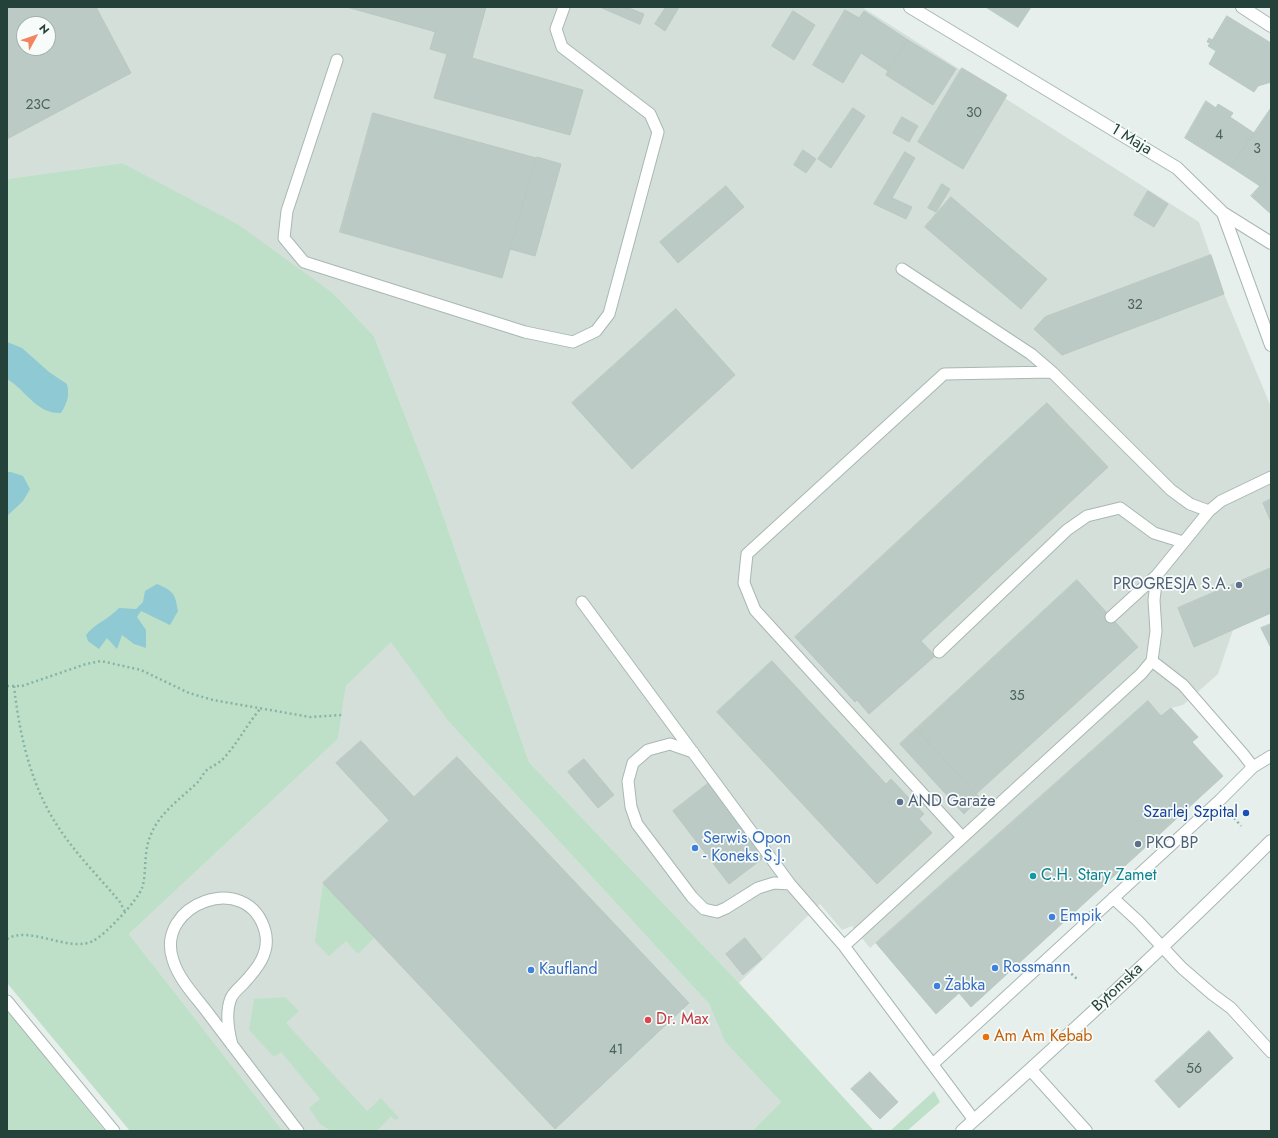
<!DOCTYPE html>
<html>
<head>
<meta charset="utf-8">
<style>
	body { margin:0 }
	#map { position:relative; width:1278px; height:1138px; overflow:hidden; background:#e6efeb; font-family:Jost,sans-serif }
	canvas { display:block }
	.frame { position:absolute; inset:0; border:8px solid #24423a; pointer-events:none }
	.north { position:absolute; left:16px; top:16px; width:40px; height:40px; box-sizing:border-box; background:#f7fbf9; border:1px solid #a3b1ad; border-radius:50%; rotate:50deg; font-size:11px; font-weight:700; line-height:16px; text-align:center; color:#24423a }
	.north::after { content:''; display:block; margin:auto; width:14px; height:18px; background:#f4845f; clip-path:polygon(50% 0,100% 100%,50% 72%,0 100%) }
</style>
</head>
<body>
<div id="map">
<canvas width="1278" height="1138"></canvas>
<div class="frame"></div>
<div class="north">N</div>
</div>
<script>
const ctx = document.querySelector('canvas').getContext('2d');
ctx.lineJoin = 'round';
function paint(path, color) { ctx.fillStyle = color; ctx.fill(path, 'evenodd'); }
function stroke(path, color, width, dash) { ctx.strokeStyle = color; ctx.lineWidth = width; ctx.lineCap = dash ? 'butt' : 'round'; ctx.setLineDash(dash || []); ctx.stroke(path); }
function write(font, color, halo, rows, align = 'center') {
  ctx.font = font + ' Jost,sans-serif'; ctx.lineWidth = 3.5; ctx.setLineDash([]); ctx.textBaseline = 'middle'; ctx.strokeStyle = halo; ctx.fillStyle = color; for (const [text, x, y, turn = 0] of rows) {
    ctx.save(); ctx.translate(x, y); ctx.rotate((+turn || 0) * Math.PI / 180); ctx.textAlign = isNaN(turn) ? turn : align; if (halo) ctx.strokeText(text, 0, 0); ctx.fillText(text, 0, 0); ctx.restore();
  }
}
paint(new Path2D(`
	M7,7H862L1199,222L1224,294L1271,407V613L1233,630L1218,674L1183,705L1171,708L1161,716L1148,702L870,948L852,926L842,930L820,904L739,983L529,762L436,495L374,336L334,294L122,163L7,179ZM24,24H48V48H24Z
	M391,641L448,721L709,1004L725,1042L781,1102L752,1131H283L129,934L338,739L346,686Z`), '#d4dfda');
paint(new Path2D(`
	M122,163L239,225L334,294L374,336L436,495L529,762L739,983L874,1131H752L781,1102L725,1042L709,1004L448,721L391,642L346,686L338,739L129,934L283,1131H130L7,983V179Z
	M323,883L374,938L358,954L346,941L329,956L315,942Z
	M285,997L299,1011L286,1023L367,1111L381,1098L399,1118L395,1120L391,1116L377,1131H331L320,1124L309,1108L320,1099L281,1052L274,1057L249,1030L254,999Z
	M7,1010L105,1131H7Z
	M934,1091L940,1102L907,1131H890Z`), '#bfe0c8');
paint(new Path2D(`
	M7,342L22,348L49,372L67,384C70,396 67,403 61,413C36,414 26,390 7,379Z
	M7,472H11L23,476L30,489L23,501L7,516Z
	M157,584C174,591 175,594 178,611L170,625L141,611L137,617L146,630V648L134,644L122,635L117,649L107,638L99,649L88,641L86,635C95,623 108,620 119,608L136,609L143,602L145,591Z`), '#8ec9d4');
const building = new Path2D(`
	M7,7H96L131,73L7,139ZM24,24H48V48H24Z
	M347,7H486L472,58L583,90L570,135L434,98L447,54L430,49L435,32Z
	M600,7H626L644,14L640,24Z
	M666,7H679L665,31L655,24Z
	M986,7H1031L1018,27Z
	M845,10L859,18L864,11L908,40L888,71L861,53L843,83L813,65Z
	M793,11L815,25L794,60L772,46Z
	M1227,16L1271,43V82L1258,86L1254,92L1209,64L1216,51L1208,46L1210,43L1207,42L1209,38L1212,40Z
	M908,40L956,69L933,105L886,75Z
	M962,68L1007,95L963,169L918,142Z
	M1206,101L1216,108L1218,104L1233,113L1230,117L1254,133L1231,167L1185,138Z
	M853,108L865,116L831,168L818,159Z
	M1271,108V174L1260,186L1231,167Z
	M373,113L536,158L502,278L340,232Z
	M902,117L918,126L909,142L893,133Z
	M803,150L816,159L806,173L794,165Z
	M905,152L915,158L892,198L912,207L906,219L874,204Z
	M537,157L561,164L535,256L510,249Z
	M1271,174V214L1251,196Z
	M942,184L950,189L936,212L928,208Z
	M726,186L744,207L678,263L660,242Z
	M1148,191L1168,204L1154,227L1134,215Z
	M951,197L1047,279L1021,309L925,227Z
	M1211,255L1224,294L1062,355L1034,329L1045,317Z
	M676,309L735,375L632,469L572,403Z
	M1047,403L1108,467L921,641L935,656L869,714L857,700L855,702L795,637Z
	M1271,499V522L1263,503Z
	M1271,568V613L1194,647L1178,608Z
	M1077,580L1138,647L976,794L916,729Z
	M1271,624V648L1261,628Z
	M772,661L886,784L891,779L924,814L919,819L932,833L877,884L717,712Z
	M1148,701L1161,716L1171,708L1198,737L1192,742L1223,776L971,1007L959,993L936,1014L876,943Z
	M916,729L980,798L964,814L900,744Z
	M361,741L414,797L389,820L336,763Z
	M457,757L689,1003L555,1129L323,883Z
	M584,759L614,795L598,808L568,772Z
	M710,782L766,856L729,884L673,811Z
	M745,938L762,959L743,975L726,954Z
	M1209,1031L1233,1058L1179,1108L1155,1081Z
	M870,1072L898,1102L880,1119L851,1089Z`);
paint(building, '#bbcac4');
stroke(building, '#b8c9c2', 1);
const service = new Path2D(`
	M337,60L287,211L284,238L304,262L525,332L573,342L596,331L609,314L658,132L650,114L562,47L556,29L564,7
	M902,269L1031,354L1052,372L1171,490L1190,504L1209,511
	M582,602L790,884L844,946L974,1120
	M1111,617L1157,575
	M939,652L1067,530L1087,516L1120,508L1154,533L1183,542
	M1152,661L1183,685L1243,754L1253,767
	M693,752L670,744L648,750L633,763L628,781L631,807L637,824L692,897L704,909L717,912L726,908L758,888L774,883L790,884
	M962,837L755,610L744,583L747,554L944,374L1052,372
	M1113,898L1138,921L1182,968L1212,994L1231,1008L1271,1052
	M844,946L1141,674L1152,661L1156,631L1154,600L1157,575L1209,511L1221,501L1271,477
	M7,1001L114,1131
	M232,1045C228,1030 225,1013 231,998C233,993 239,988 243,984C256,970 271,953 265,931C248,869 154,904 173,960C179,980 196,997 208,1013C238,1053 268,1092 298,1131
	M934,1063L1220,800L1253,767L1271,756`);
const minor = new Path2D(`
	M910,7L1177,168L1223,213L1271,345
	M1242,7L1271,26
	M1223,213L1271,243
	M1031,1070L1086,1131`);
const tertiary = new Path2D(`
	M962,1131C1067,1037 1171,941 1271,841`);
stroke(service, '#a8b8b2', 13);
stroke(minor, '#a8b8b2', 14);
stroke(tertiary, '#a8b8b2', 14);
stroke(new Path2D(`
	M7,686H22L86,664L101,661L141,670L189,693L213,700L310,717L342,715
	M14,686C19,732 30,782 55,822C73,851 98,876 120,902L125,912
	M1231,814L1241,826
	M7,939C31,925 68,953 93,941C105,935 138,900 142,888C147,874 143,854 150,837C158,814 179,800 197,783C201,779 203,773 208,769C213,766 219,763 223,759C238,743 247,724 261,708
	M1064,967L1077,979`), '#86b3a5', 2.5, [2, 3]);
stroke(service, '#fff', 11);
stroke(minor, '#fff', 12);
stroke(tertiary, '#fff', 12);
for (const [x, y, r, color] of [
	[1239,585,4,"#5c6f8a"],
	[900,802,4,"#5c6f8a"],
	[1246,813,4,"#1a4fb4"],
	[1138,844,4,"#5c6f8a"],
	[695,848,4,"#3f7fe0"],
	[1033,876,4,"#0f9aa8"],
	[1052,917,4,"#3f7fe0"],
	[995,968,4,"#3f7fe0"],
	[531,970,4,"#3f7fe0"],
	[937,986,4,"#3f7fe0"],
	[648,1020,4,"#e0444e"],
	[986,1037,4,"#e8710a"]
]) { const dot = new Path2D(); dot.arc(x, y, r, 0, 2 * Math.PI); ctx.fillStyle = color; ctx.fill(dot); stroke(dot, '#f7fbf9', 1.5); }
write('14px', '#4a645c', null, [
	["23C",38,106],
	["30",974,114],
	["4",1219,136],
	["3",1257,150],
	["32",1135,306],
	["35",1017,697],
	["41",616,1051],
	["56",1194,1070]
]);
write('16px', '#24423a', '#f7fbf9', [
	["1 Maja",1131,140,31],
	["Bytomska",1118,988,-43]
]);
write('16px', '#4e5e75', '#f7fbf9', [
	["PROGRESJA S.A.",1231,585,"right"],
	["AND Garaże",908,802],
	["PKO BP",1146,844]
], 'left');
write('16px', '#164399', '#f7fbf9', [
	["Szarlej Szpital",1238,813]
], 'right');
write('16px', '#366cbe', '#f7fbf9', [
	["Serwis Opon",703,839],
	["- Koneks S.J.",703,857],
	["Empik",1060,917],
	["Rossmann",1003,968],
	["Kaufland",539,970],
	["Żabka",945,986]
], 'left');
write('16px', '#0d838f', '#f7fbf9', [
	["C.H. Stary Zamet",1041,876]
], 'left');
write('16px', '#be3a42', '#f7fbf9', [
	["Dr. Max",656,1020]
], 'left');
write('16px', '#c56008', '#f7fbf9', [
	["Am Am Kebab",994,1037]
], 'left');
</script>
</body>
</html>
